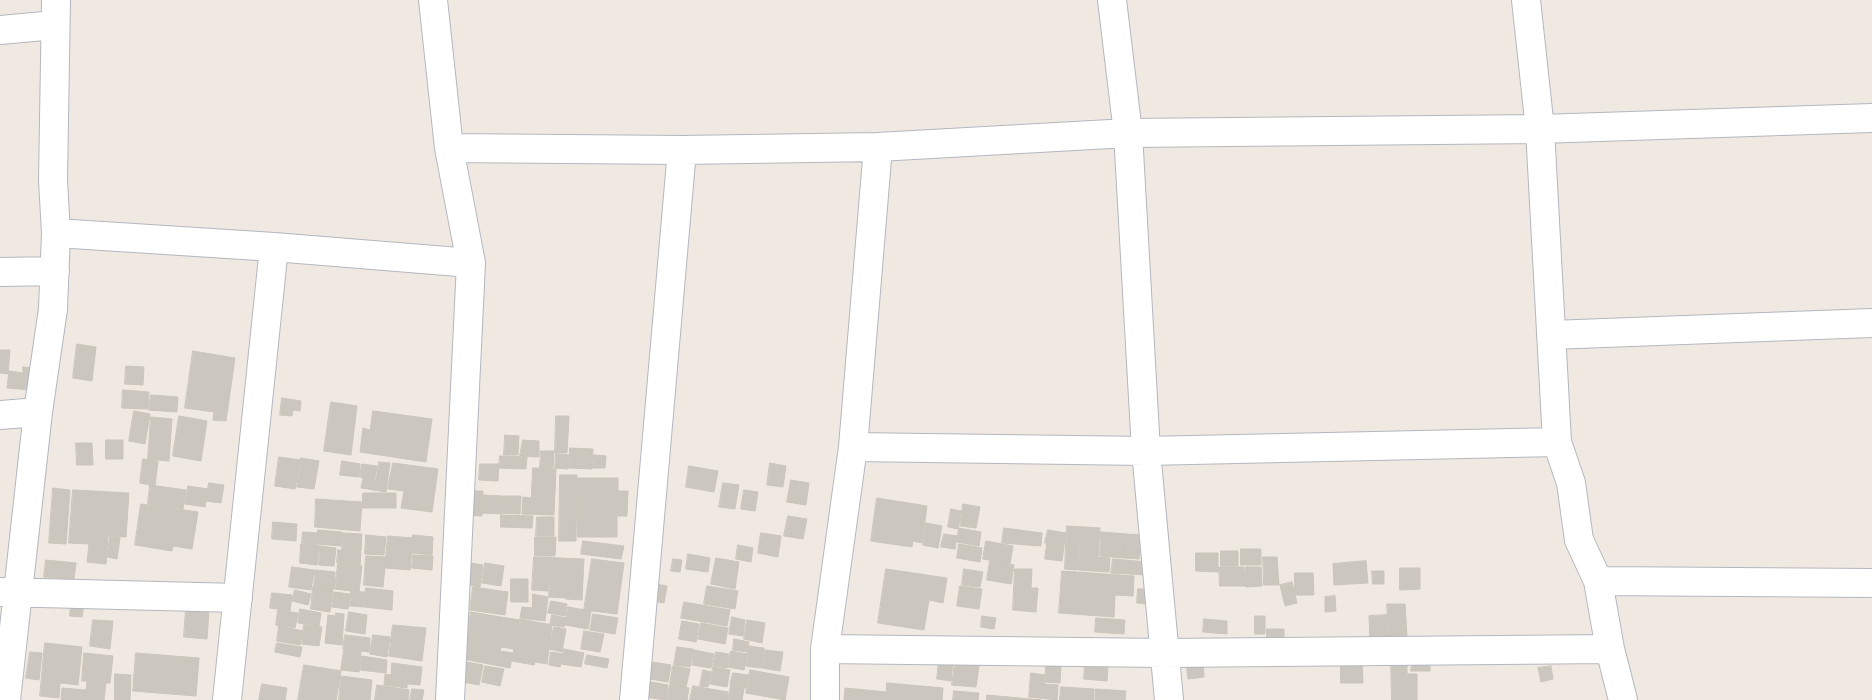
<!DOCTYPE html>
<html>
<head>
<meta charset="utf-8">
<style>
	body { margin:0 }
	canvas { display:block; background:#efe9e1 }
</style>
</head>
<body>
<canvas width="1872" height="700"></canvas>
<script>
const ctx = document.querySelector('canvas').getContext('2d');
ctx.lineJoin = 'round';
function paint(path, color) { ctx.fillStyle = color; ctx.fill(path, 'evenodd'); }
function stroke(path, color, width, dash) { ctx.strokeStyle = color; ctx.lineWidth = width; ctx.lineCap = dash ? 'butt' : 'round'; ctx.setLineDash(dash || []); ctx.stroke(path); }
const building = new Path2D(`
	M77,344L96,347L92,381L73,378Z
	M0,350H10L8,374L0,373Z
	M193,351L235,358L226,421L213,420L214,412L185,408Z
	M126,366L144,367L143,385L125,384Z
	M23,367L33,368L31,390L7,388L9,371L23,373Z
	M123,390L149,392L148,409L122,408Z
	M151,395L178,397L177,412L149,410Z
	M282,398L301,401L300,411L293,410L292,416L280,415Z
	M331,402L357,406L351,455L324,451Z
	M134,411L150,414L145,444L129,441Z
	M373,411L432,419L426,462L360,452L363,428L370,430Z
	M179,416L207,421L201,461L173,456Z
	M556,416H569L567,453H555Z
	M151,417L172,419L169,461L148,459Z
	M505,435L519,436L518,455H504Z
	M106,440H123V459H106Z
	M523,440L539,441V457L520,456Z
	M76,443H92L93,465H77Z
	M570,448L593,449L592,469L569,468Z
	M541,451H554L553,468H540Z
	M556,454L569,455L568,469L555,468Z
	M594,455L606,456L605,468H593Z
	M500,456L527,457L526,469L499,468Z
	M279,457L300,460L295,489L275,486Z
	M301,458L319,461L314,489L297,487Z
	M143,459L158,461L155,486L140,483Z
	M342,461L360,464L359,477L340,475Z
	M379,462L390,463L386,492L361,488L363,478L376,480Z
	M393,463L438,469L432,512L401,508L404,491L388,489Z
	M770,463L786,466L783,487L767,485Z
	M362,464L377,466L375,479L360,477Z
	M480,464H499L498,481L479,480Z
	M689,466L718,471L714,492L686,487Z
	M533,468L556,469L554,515L522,514L523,497L531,498Z
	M560,475H577L576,541H559Z
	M578,478H618V491H628L627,516H617V537H578Z
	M791,480L809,483L806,505L787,502Z
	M209,483L224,485L221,503L206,501Z
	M723,483L739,485L735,509L719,507Z
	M150,485L186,490L183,509L148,504Z
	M188,486L208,489L205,507L185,504Z
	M53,488L70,490L66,544L49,543Z
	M73,490L129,493L126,537L108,536L106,564L87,562L89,544L69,543Z
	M744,490L758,492L755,511L741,509Z
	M462,491H483L482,516L461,515Z
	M363,493H396V508H363Z
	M483,495L502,496V514L482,513Z
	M503,496H521L520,514L502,513Z
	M877,498L927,506L922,543L913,541L912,547L871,541Z
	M316,499L362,502L360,531L315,527Z
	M141,504L198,512L192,549L173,546L172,551L135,545Z
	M963,504L980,507L976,528L960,526Z
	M951,509L961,511L958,529L948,527Z
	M501,515L533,516L532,528L501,527Z
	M788,516L807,519L803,539L784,536Z
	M537,517H554V536H536Z
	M273,522L297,524L296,541L272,539Z
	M926,523L942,526L938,548L923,545Z
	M1067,526L1100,528L1098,557L1110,558L1109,572L1078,570L1080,545L1066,544Z
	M959,528L981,532L979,546L957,542Z
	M1004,528L1042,533L1041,546L1002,543Z
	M318,530L342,532L341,546L318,544Z
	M1048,530L1066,533L1064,546L1045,543Z
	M303,532L318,533L317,544L302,543Z
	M1101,532L1140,535L1139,546L1125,545L1124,558L1100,556Z
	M343,533L362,534L361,551L342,550Z
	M761,533L781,536L778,557L758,553Z
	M944,534L957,536L955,549L941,547Z
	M366,535L386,537L384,555L365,554Z
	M413,535L433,537L432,555L412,553Z
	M388,536L413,538L410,570L385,568Z
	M110,537L120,538L117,559L107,557Z
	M535,537H556L555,556H535Z
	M583,541L624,546L621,559L581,554Z
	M986,541L1013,546L1010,564L983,559Z
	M301,544L319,545L317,565L300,563Z
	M959,544L982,548L980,562L957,558Z
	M1047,544L1064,547L1062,561L1045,559Z
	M1066,544L1079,545L1077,570L1065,569Z
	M738,545L753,548L751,562L736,559Z
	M320,546L336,548L334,566L319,565Z
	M1125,546L1140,547L1139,559L1125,558Z
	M1241,549H1261V565H1241Z
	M338,550L361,552L360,566L337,563Z
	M1221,551H1238V566H1221Z
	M1196,553H1218V572L1196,571Z
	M688,554L710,558L708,572L686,569Z
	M413,555L433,556L432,570L412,568Z
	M366,556L386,557L383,587L364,585Z
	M534,557L584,559L582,600L566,599L568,576L549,575L548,591L532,590Z
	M1263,557H1277L1279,585H1264Z
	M716,558L739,562L735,589L711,584Z
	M592,559L624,563L617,614L584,610Z
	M673,559L682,560L680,572L671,571Z
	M1113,559L1148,562L1147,575L1111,573Z
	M46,560L76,563L74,579L44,577Z
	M990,561L1014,565L1011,584L987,580Z
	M1366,561L1368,583L1334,585L1333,564Z
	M464,562L483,565L480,587L461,584Z
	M485,563L504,566L501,586L482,583Z
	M338,564L362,566L359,592L335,589Z
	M292,567L314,570L311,590L289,587Z
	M1219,567H1244L1245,586H1220Z
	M1246,567H1261L1262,586L1246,587Z
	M1400,568H1420V589L1400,590Z
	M886,569L947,578L943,603L929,600L924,630L878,623Z
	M964,569L983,572L980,587L962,585Z
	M1015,569H1032L1031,588H1038L1036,612L1013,610Z
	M315,570L335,572L334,589L314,587Z
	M1062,571L1134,576L1133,596L1115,595L1114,617L1059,613Z
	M1372,571H1384V584H1373Z
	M1295,573H1313L1314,595H1295Z
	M550,576H567L566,598L549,597Z
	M511,579H528V602H511Z
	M1292,582L1297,603L1285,606L1280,585Z
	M650,583L667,586L664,603L647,600Z
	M707,586L738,591L735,609L704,604Z
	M960,586L982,589L979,609L957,606Z
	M313,587L333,589L330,612L311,609Z
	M473,587L508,592L505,615L470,610Z
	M366,588L393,591L392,610L364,607Z
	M1138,589H1146V604L1137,603Z
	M295,590L311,594L308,605L292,601Z
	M351,591L365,592L363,607L350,606Z
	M334,592L350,594L348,609L332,607Z
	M272,593L292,595L290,611L270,608Z
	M533,594L548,597L545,621L520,618L522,607L532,608Z
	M1335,596L1336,611L1325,612V597Z
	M551,601L567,604L565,616L548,613Z
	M71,602L84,604L82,617L70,616Z
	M684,602L730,610L727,626L681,618Z
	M1387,604H1405L1407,636L1389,637Z
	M568,607L591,611L588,629L565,625Z
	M186,609L209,611L207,639L184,637Z
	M300,609L321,613L319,626L298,623Z
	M278,610L298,613L295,628L276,625Z
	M349,612L367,615L365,634L346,631Z
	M471,612L519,620L514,649L501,647L500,651L513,653L510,668L463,659Z
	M336,613L344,614L342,645L325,643L328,615L335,616Z
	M593,614L618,618L615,634L590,630Z
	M552,615L566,618L564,627L550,625Z
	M1387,615L1388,640H1370L1369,616Z
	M982,616L996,618L994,629L981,627Z
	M1255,616H1265V634H1255Z
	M732,617L745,620L743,636L729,634Z
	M1096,618L1125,620L1124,634L1095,632Z
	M520,619L552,625L547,664L535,662L534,665L512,661Z
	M1204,619L1227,621V634L1203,632Z
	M93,620L113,621L110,649L90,646Z
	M747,620L765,623L762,643L744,639Z
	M682,621L699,624L696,642L679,639Z
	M701,623L728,628L725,644L698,639Z
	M304,625L322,627L319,646L302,644Z
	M393,625L426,628L422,661L389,656Z
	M279,626L303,631L300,645L277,641Z
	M554,627L566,629L562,652L549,649Z
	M1267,629H1284V644L1267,643Z
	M584,631L604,634L600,652L581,649Z
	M345,635L370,638L369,652L343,649Z
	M373,635L390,637L387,657L370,654Z
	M734,639L749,642L747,652L733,650Z
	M45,643L82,647L78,685L60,683L59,698L40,696Z
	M277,643L302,647L300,657L275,652Z
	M749,646L764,648L761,668L746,666Z
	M677,647L693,649L690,667L674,665Z
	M564,649L584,653L581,667L561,664Z
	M344,650L361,652L359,672L341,670Z
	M694,650L714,654L711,668L692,665Z
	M765,650L783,652L780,671L762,668Z
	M731,651L747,654L744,670L728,667Z
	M30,652L42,653L39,680L26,678Z
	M551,652L562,654L560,667L549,665Z
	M716,652L729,654L727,668L713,666Z
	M84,653L113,656L110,683H106L104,700H61L62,688L86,690L87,681H82Z
	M136,653L199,658L196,696L133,691Z
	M587,655L609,659L607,668L585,664Z
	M362,656L387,660L386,673L360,670Z
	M1203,660L1204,677L1188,679L1186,661Z
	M461,661L483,665L479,685L457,681Z
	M646,661L671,665L668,682L644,678Z
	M939,661L953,662L951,681L937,679Z
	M1341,662H1362L1363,683H1341Z
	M392,663L422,667L420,685L407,684V688L384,685L385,674L391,675Z
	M955,663L979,666L976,687L952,685Z
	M1391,663H1407V674H1417V700H1392Z
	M1085,664L1108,666L1107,681L1084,679Z
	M1412,664H1430V671H1411Z
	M304,665L341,671L336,700H298Z
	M485,666L504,669L500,686L482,682Z
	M673,666L690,669L686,687L670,684Z
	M1046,666L1061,667L1060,683L1045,682Z
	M1551,666L1553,679L1541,682L1538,668Z
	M713,667L730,670L727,687L710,684Z
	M703,670L711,672L708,687L700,686Z
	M750,670L789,677L785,700L746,693Z
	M733,673L748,675L746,688L730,685Z
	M1031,673L1045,675L1044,684L1058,685L1057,700L1029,697Z
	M115,674L131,675L130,700H115Z
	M341,676L372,680L370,700H339Z
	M646,681L668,685L666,700L644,697Z
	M887,683L943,688L942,700H844L845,688L886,692Z
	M262,684L287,688L285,700H259Z
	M377,685L409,690L408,700H375Z
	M670,685L689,688L687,700H667Z
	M693,686L728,692L727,700H690Z
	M731,686L744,688L742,700H728Z
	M1061,687L1094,689V700H1060Z
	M412,689L424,690L422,700H410Z
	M1096,689L1126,691L1125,700H1096Z
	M954,691L979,693L978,700H953Z
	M987,695L1041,700H987Z`);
paint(building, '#cbc7bf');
stroke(building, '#cbc5ba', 1);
const minor = new Path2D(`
	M433,0L449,148
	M1112,0L1128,133L1146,451L1169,700
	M1526,0L1540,129L1557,442L1571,483L1579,540L1598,581L1610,649L1623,700
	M0,30L55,25
	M56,233L274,247
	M0,272L55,271
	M1551,335L1872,323
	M0,415L38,412
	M853,447L1146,451L1557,442
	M1598,581L1872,583
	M0,592L238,598
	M825,649L1165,653L1610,649
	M6,700L38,412L53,309L56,233L53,180L56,0
	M227,700L274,247L471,263
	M450,700L471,263L449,148L682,150L878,147L1128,133L1540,129L1872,118
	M634,700L682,150
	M825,700V649L853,447L878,147`);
stroke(minor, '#b4b7c1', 30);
stroke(minor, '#fff', 28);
</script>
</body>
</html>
